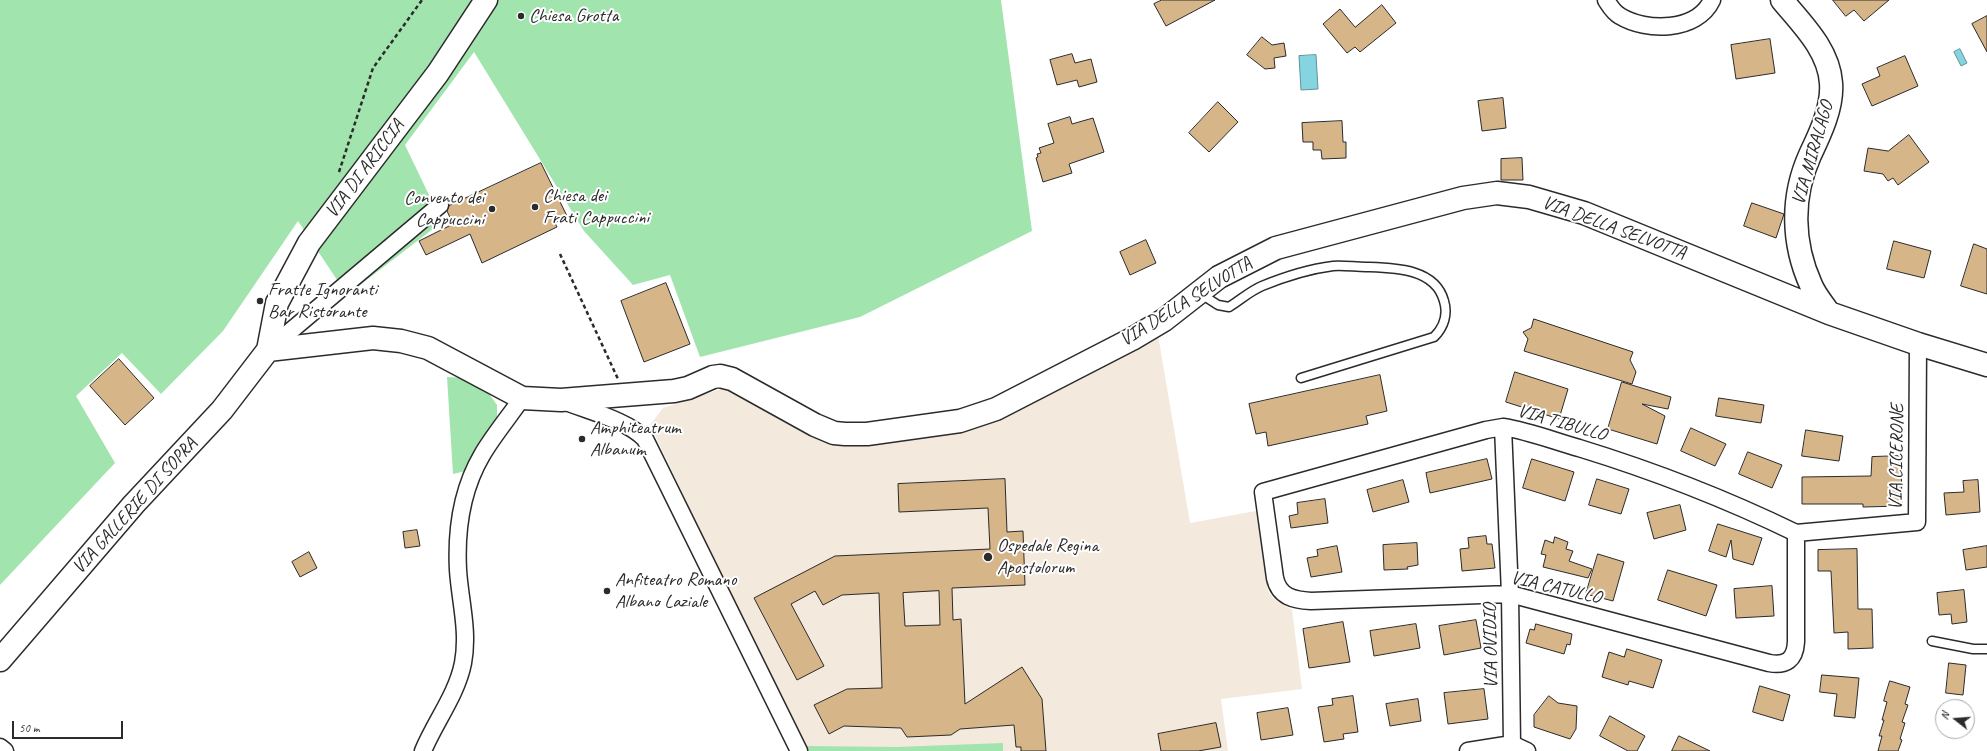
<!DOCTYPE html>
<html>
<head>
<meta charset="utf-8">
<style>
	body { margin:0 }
	#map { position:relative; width:1987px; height:751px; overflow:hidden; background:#fff; font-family:Caveat,sans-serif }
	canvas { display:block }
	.north { position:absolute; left:1935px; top:699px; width:40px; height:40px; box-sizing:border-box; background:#fff; border:1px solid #aaa; border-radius:50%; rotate:287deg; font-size:11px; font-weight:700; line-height:16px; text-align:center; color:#2b2b2b }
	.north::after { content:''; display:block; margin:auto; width:14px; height:18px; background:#2b2b2b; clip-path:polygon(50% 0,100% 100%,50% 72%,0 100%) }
	.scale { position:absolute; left:12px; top:721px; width:111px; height:18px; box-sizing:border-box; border:2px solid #2b2b2b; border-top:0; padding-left:5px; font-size:12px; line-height:14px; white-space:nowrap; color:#2b2b2b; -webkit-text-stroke:3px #fff; paint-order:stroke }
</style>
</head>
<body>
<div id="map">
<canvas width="1987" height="751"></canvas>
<div class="north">N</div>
<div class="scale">50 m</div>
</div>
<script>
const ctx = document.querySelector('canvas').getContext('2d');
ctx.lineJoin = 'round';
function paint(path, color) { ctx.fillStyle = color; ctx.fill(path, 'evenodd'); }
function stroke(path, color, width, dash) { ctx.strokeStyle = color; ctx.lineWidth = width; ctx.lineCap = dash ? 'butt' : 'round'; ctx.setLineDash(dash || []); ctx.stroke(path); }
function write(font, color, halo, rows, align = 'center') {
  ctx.font = font + ' Caveat,sans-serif'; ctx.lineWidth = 4; ctx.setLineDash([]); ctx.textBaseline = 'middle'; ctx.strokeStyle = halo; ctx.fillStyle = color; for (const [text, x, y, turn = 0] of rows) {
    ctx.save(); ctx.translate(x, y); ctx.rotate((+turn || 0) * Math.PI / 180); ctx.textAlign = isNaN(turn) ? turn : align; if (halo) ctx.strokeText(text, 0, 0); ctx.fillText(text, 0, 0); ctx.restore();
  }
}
paint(new Path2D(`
	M1158,335L1190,523L1256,511L1268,591L1273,598L1292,610L1302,689L1221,699L1228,751H805L650,425L663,408L721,389L729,390L810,434L839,446H866L965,432L997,419Z`), '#f3e9dc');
paint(new Path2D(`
	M0,0H1001L1032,231L860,317L700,357L670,275L633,285L584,231L474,52L405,145L442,222L347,295L298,221L223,331L161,394L122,353L76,396L115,463L0,585Z
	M447,377L466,378L485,388L497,405V420L466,471L453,474Z
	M1003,743V751H808L805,746L897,747Z`), '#a2e4ae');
const water = new Path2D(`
	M1960,49L1967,63L1961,66L1954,52Z
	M1316,55L1318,89L1301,90L1299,56Z`);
paint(water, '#85d5e1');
stroke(water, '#619198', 1);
const building = new Path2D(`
	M1162,0H1215L1166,26L1154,4Z
	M1833,0H1889L1864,21L1854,10L1846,16Z
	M1382,5L1396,23L1360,52L1355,47L1347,53L1323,24L1340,9L1355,27Z
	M1987,16V52L1972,24Z
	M1262,37L1272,45L1284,43L1286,56L1274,58L1275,68L1265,69L1247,55Z
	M1770,39L1775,73L1736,79L1731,45Z
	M1072,54L1075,63L1091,59L1097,82L1079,87L1077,80L1057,85L1050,60Z
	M1905,56L1918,86L1872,106L1862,84L1880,76L1877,68Z
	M1503,98L1506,128L1482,131L1478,101Z
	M1218,102L1238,122L1209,152L1189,133Z
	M1070,117L1072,124L1093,118L1104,152L1069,164L1072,173L1043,182L1036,158L1038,157L1037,154L1041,153L1039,148L1054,143L1048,124Z
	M1342,121L1343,142H1346V158L1322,159L1321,150H1313V142H1303L1302,123Z
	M1909,135L1929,162L1898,185L1893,178L1888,181L1883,174L1864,171L1868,148L1888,151Z
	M1522,158L1523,180H1501V159Z
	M541,163L567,216L555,223L557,227L482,263L470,234L426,255L419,241L453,224L447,211L449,206Z
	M1752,203L1784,214L1776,238L1744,226Z
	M1146,240L1156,263L1130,275L1120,252Z
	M1894,241L1931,251L1924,278L1887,269Z
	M1974,244L1987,249V294L1961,286Z
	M666,283L690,344L644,362L621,301Z
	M1534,319L1633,352L1630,360L1636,372L1632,384L1524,351L1528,339L1523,332L1531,328Z
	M119,359L154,398L125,425L90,386Z
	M1515,372L1568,389L1559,419L1506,402Z
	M1380,375L1387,411L1366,416L1368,424L1268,446L1266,432L1256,434L1249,404Z
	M1622,382L1671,397L1668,409L1642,404L1665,416L1657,444L1608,429Z
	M1719,398L1764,405L1761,423L1716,416Z
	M1691,428L1726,444L1715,466L1681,451Z
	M1806,430L1843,436L1839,461L1802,456Z
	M1748,452L1782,465L1772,488L1739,474Z
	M1901,456L1902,506L1863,507V504H1802V477L1871,476L1872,457Z
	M1487,459L1492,479L1430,493L1426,473Z
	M1532,459L1574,472L1565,501L1523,488Z
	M1005,479L1007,532L1023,531L1025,585L952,588L953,620L961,619L965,704L1022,667L1042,699L1046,751H1021V747H1016L1014,725L960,729L951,735L907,737L901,728L844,726L829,734L814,705L847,689L882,688L879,593L842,595L823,605L815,591L791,604L824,666L797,680L754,598L835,556L990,549L988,508L899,512L898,484ZM939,591L940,625L905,626L903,593Z
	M1597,479L1629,489L1621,514L1589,505Z
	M1403,480L1409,502L1373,512L1367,490Z
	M1978,480L1980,512L1946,515L1944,493L1964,492L1963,481Z
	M1325,499L1328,523L1291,528L1289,516L1298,514L1297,503Z
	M1680,505L1686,530L1654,539L1647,513Z
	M1718,524L1762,538L1753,565L1733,559L1731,540L1726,557L1709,551Z
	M417,530L420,546L405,548L403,532Z
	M1486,536L1487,544H1492L1495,568L1462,571L1460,549L1469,548L1468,538Z
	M1555,537L1568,542L1566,549L1573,551L1569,561L1592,569L1588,578L1543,567L1546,555L1541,554L1545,540L1553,543Z
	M1417,543L1418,565L1407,567L1408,569L1384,570L1383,545Z
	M1337,546L1342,572L1311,577L1307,558L1318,556L1317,550Z
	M1987,546V567L1966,570L1963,550Z
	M1857,549L1858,609H1872L1873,648L1848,649V632L1834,633L1831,571H1818V550Z
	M309,552L317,568L300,577L292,562Z
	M1598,554L1624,562L1613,601L1586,594Z
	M1668,570L1717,585L1706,616L1658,600Z
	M1772,586L1774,616L1736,618L1734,589Z
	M1964,590L1967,622L1952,624L1951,614L1939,615L1937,593Z
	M1476,620L1481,648L1444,655L1439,626Z
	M1343,622L1350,662L1309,668L1303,629Z
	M1416,624L1420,648L1374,656L1370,631Z
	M1536,624L1572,634L1570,645L1567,644L1564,654L1526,643L1530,629L1534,630Z
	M1627,649L1662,660L1653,688L1629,681L1628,685L1602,677L1609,652L1624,657Z
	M1949,663L1966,665L1963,695L1946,693Z
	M1822,675L1859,678L1855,718L1834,716L1837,694L1820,692Z
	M1890,681L1910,687L1905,704L1908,705L1902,722L1905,723L1900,739L1902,740L1898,751H1878L1882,736H1879L1884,720H1882L1887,702L1884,701Z
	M1760,686L1790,695L1783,721L1753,712Z
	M1484,689L1488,719L1448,724L1444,693Z
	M1353,696L1358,732L1343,734L1344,739L1324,742L1318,707L1333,705L1332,699Z
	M1549,696L1558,703L1577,706L1576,729L1570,739L1534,727V715Z
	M1418,699L1421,721L1390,726L1386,704Z
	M1288,708L1293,735L1261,740L1257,713Z
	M1610,716L1645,736L1637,751H1628L1600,736Z
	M1216,723L1221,747L1198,751H1161L1158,734Z
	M1679,736L1710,751H1672Z`);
paint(building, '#d6b589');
stroke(building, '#2b2b2b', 1);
const lane = new Path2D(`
	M1201,294L1218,305L1229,307C1239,301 1250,291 1262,286C1284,277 1309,269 1333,266C1343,265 1355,267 1366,267C1394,268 1435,268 1444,301C1448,314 1444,327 1434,337L1301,378
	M1932,641L1973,649H1987`);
const street = new Path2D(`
	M1606,0C1610,6 1613,12 1620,16C1646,32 1697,32 1712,0
	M268,350L440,205
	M564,401C588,411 627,420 645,439L799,751
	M1503,427C1529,431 1554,441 1579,448C1654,471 1726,499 1796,533V642C1795,660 1786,666 1769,663L1510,594L1311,601C1294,600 1279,597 1275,578L1263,492L1486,430Z
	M1503,427L1510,594L1512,744
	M1796,533L1917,522L1918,344
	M0,747L5,751
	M423,751C435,722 457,694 463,663C469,631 460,601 458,570C456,531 462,489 482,455C493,436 509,417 522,398
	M1468,751L1512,744L1527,751`);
const secondary = new Path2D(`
	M1782,0C1802,24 1829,50 1831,83C1833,107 1820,134 1810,155C1791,197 1792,243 1811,285C1815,295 1823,304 1829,313
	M268,350L373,338L401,341L428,348L522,398L561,400L674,391L688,388L713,377L720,376L732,379L815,425L834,433L845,434H867L960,421L996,409L1132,339L1164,320L1219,277L1276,248L1463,198L1497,193L1529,197L1584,213L1829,313L1918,344L1987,365
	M0,660L134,504L222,410L268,350L277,303L309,243L438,73L486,0`);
stroke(lane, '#2b2b2b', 11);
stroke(street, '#2b2b2b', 19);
stroke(secondary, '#2b2b2b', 25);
stroke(new Path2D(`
	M339,172L373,68L422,0
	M560,254L618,379`), '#2b2b2b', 2.5, [4, 3]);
stroke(lane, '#fff', 8);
stroke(street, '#fff', 16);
stroke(secondary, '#fff', 22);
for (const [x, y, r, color] of [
	[521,16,4,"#2b2b2b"],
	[535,207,4,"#2b2b2b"],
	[492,209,4,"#2b2b2b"],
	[260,301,4,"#2b2b2b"],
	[582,439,4,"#2b2b2b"],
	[988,557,5,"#2b2b2b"],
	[607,591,4,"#2b2b2b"]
]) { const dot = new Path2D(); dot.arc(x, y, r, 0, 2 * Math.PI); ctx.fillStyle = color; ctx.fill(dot); stroke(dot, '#fff', 1.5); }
write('19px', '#2b2b2b', '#fff', [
	["Chiesa Grotta",529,16],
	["Chiesa dei",543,196],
	["Frati Cappuccini",543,218],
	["Convento dei",484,198,"right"],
	["Cappuccini",484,220,"right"],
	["Fratte Ignoranti",268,290],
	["Bar Ristorante",268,312],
	["Amphiteatrum",590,428],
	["Albanum",590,450],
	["Ospedale Regina",997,546],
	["Apostolorum",997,568],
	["Anfiteatro Romano",615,580],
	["Albano Laziale",615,602]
], 'left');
write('19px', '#2b2b2b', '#fff', [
	["VIA MIRALAGO",1813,153,-74],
	["VIA DI ARICCIA",365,169,-53],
	["VIA DELLA SELVOTTA",1614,228,20],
	["VIA DELLA SELVOTTA",1186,302,-32],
	["VIA TIBULLO",1562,423,16],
	["VIA CICERONE",1897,457,-89],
	["VIA GALLERIE DI SOPRA",135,506,-48],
	["VIA CATULLO",1556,588,13],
	["VIA OVIDIO",1491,646,-91]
]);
</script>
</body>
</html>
